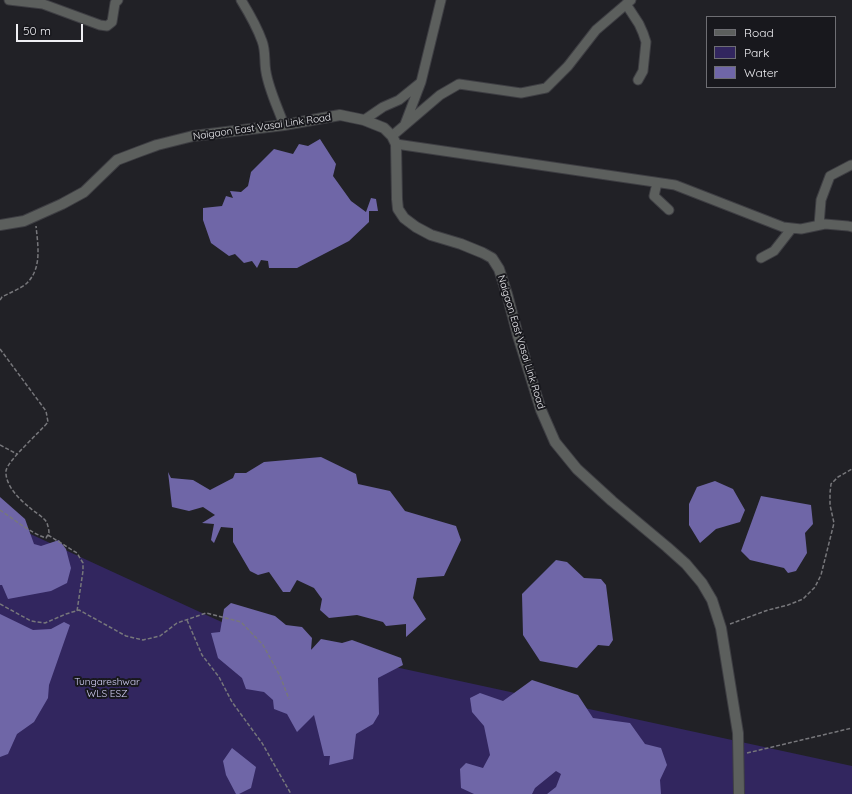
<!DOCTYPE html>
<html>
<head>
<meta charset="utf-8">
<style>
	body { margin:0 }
	#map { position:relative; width:852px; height:794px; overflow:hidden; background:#212126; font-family:Quicksand,sans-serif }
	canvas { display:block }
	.legend { position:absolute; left:706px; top:16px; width:130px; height:72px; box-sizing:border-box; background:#18181d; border:1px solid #6e6e73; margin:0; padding:5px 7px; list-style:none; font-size:12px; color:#efeff3 }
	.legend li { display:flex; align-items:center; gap:8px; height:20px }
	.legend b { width:20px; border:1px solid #6e6e73 }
	.scale { position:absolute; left:16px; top:24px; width:67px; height:18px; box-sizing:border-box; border:2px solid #efeff3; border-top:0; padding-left:5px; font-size:12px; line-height:14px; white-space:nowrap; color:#efeff3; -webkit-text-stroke:3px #18181d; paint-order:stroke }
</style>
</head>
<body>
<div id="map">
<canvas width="852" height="794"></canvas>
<ul class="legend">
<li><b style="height:5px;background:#5c5f5d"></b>Road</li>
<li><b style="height:11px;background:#32265f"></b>Park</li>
<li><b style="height:11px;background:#6f66a7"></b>Water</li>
</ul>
<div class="scale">50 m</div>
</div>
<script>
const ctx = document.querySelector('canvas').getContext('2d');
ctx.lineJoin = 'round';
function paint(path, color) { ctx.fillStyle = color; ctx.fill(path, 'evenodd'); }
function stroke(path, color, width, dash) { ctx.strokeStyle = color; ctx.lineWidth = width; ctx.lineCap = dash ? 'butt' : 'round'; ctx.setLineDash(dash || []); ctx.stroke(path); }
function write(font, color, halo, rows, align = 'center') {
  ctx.font = font + ' Quicksand,sans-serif'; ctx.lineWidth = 4; ctx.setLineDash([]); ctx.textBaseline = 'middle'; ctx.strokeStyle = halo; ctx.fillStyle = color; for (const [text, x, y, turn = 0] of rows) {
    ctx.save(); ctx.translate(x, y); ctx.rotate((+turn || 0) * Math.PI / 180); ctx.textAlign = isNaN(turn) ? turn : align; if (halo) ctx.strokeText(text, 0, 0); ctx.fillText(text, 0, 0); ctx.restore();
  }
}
paint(new Path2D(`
	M0,520L252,636L852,766V794H0Z`), '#32265f');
paint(new Path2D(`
	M320,139L336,164L333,176L351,201L366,212L371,198L376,199L378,211H369V222L349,241L297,268H269L268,261L261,260L257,268L252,261L244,263L235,254L229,256L211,243L203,220V208L222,206L226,196L233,198L230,191L241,192L248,186L251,172L274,149L293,154L299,144L308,146Z
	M321,457L356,474L358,484L390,491L405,511L456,526L461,540L444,576L417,578L413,598L426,619L406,637V624L386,626L383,622L357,615L329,618L320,610L322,599L314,588L297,580L290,592H283L269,572L258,575L250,571L233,542V528L221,527L214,543L211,540L214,524L202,523L215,515L203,507L189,511L172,507L168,472L171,478L193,480L210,490L233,478L235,473H246L264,462Z
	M715,481L733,489L745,510L740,522L716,529L700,543L689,525V504L697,487Z
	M761,496L811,505L813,524L805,533L807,553L796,571L788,573L784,568L750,560L741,551Z
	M0,497L25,519L34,544L41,546L59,540L66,549L71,568L67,583L51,591L8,599L2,585H0Z
	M556,560L567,562L584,578L601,579L606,585L613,640L609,646L598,645L577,668L540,661L523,635L522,594Z
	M231,603L275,616L286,625L302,627L312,638L311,650L321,639L342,643L352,640L401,658L403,665L378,678L379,714L373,724L356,734L353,759L329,765L330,756H324L314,715L297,732L287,714L274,709L273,700L264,692L246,689L242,678L218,658L211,633L220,632L224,609Z
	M0,614L33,630L51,629L64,622L70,625L49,685L48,698L34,722L17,734L8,754L0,757Z
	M532,680L578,695L593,718L630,723L645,744L661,748L667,765L660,780L661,794H547L556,787L561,774L556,771L535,788L532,794H474L461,788L460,769L466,763L483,768L490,755L484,726L472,712L470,698L480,693L503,701Z
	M232,748L256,767L251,788L239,794H236L226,775L223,761Z`), '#6f66a7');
const minor = new Path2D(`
	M9,0L43,4L100,25L107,26L112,22L115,3L118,0
	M241,0C249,13 257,27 262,41C266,51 264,62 266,72C269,90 278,108 284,125
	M626,4L639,24L643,33L646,42L643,71L638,80
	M364,120L383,107L399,100L420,83
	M405,124L421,82L441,0
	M392,136L440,95L459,84L521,93L546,88L568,66L596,30L631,0
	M396,144L675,185L783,227L801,229L825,224L848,226L852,227
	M657,183L654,196L669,210
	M819,225L821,200L830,176L851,165H852
	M761,258L774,251L792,228`);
const tertiary = new Path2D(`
	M0,225L24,221L62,204L84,192L117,160L138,152L157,145L193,136L284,125L340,115L364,120L384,128L392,136L396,144L397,199L398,209L404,218L416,227L431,235L461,244L483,253L492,258L499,269L507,294L518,336L541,410L555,442L577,469L612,501L667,547L686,564L702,583L712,600L721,628L738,733L739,794`);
stroke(minor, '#3e3e43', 11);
stroke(tertiary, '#3e3e43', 12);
stroke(new Path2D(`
	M0,300L2,297C9,293 22,288 27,283C42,268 38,246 36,226
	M0,349L46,411L48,422C40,432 7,461 6,471C5,485 19,499 29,507C33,511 45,518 47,523C48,526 49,530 49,533L46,538C29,532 15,520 0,510
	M0,445L17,454
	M48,535L77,553L83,563V571L77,611
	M0,604L31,621L45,623L66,614L79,610L126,636L143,640L160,636L177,623L206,613L241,622L263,645L280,676L289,699
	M187,620L202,655L219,677L232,702L262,743L291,794
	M730,624L768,610L788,605L803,599L815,587L821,575L834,523L830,505V493L831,484L838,477L852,469
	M747,753L852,728`), '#77777b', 1.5, [4, 2]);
stroke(minor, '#5c5f5d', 9);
stroke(tertiary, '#5c5f5d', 10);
write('10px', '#efeff3', '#18181d', [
	["Naigaon East Vasai Link Road",262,127,-8],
	["Naigaon East Vasai Link Road",521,342,73]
]);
write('10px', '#d5d2f8', '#18181d', [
	["Tungareshwar",107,682],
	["WLS ESZ",107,694]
]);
</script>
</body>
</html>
